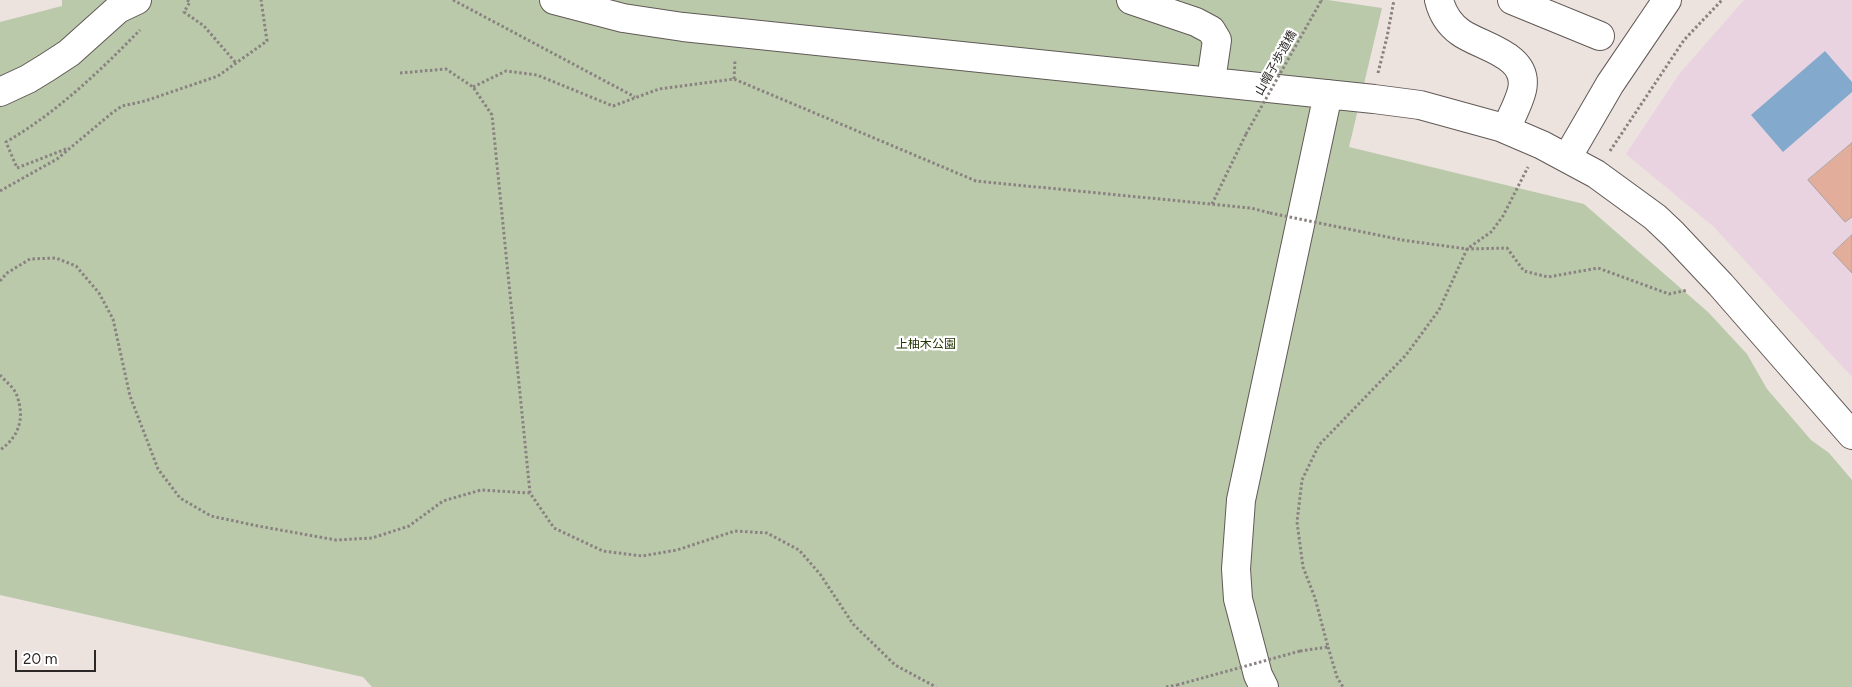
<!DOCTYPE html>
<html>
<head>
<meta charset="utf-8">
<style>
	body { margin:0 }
	#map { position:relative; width:1852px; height:687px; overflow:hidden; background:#ece2de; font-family:Figtree,sans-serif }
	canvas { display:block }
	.scale { position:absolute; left:15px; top:650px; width:81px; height:22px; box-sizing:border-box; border:2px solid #2c2827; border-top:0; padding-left:6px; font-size:15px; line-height:18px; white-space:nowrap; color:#2c2827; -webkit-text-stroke:4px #fff; paint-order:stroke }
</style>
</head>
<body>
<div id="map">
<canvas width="1852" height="687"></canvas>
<div class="scale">20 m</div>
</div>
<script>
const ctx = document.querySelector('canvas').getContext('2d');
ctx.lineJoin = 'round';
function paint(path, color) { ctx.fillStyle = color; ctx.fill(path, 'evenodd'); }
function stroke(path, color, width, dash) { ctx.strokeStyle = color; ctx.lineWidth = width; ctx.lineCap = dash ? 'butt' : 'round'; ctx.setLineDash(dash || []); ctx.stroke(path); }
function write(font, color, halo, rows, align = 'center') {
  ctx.font = font + ' Figtree,"Noto Sans JP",sans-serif'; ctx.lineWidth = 4.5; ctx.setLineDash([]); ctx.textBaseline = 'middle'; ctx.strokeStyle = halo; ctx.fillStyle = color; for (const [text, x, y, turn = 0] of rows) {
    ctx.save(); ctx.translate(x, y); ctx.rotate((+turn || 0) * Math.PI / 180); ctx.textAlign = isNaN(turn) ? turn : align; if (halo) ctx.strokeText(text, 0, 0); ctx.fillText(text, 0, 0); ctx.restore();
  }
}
paint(new Path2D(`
	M1744,0H1852V377L1714,227L1626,154L1680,73Z`), '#ead3e0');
paint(new Path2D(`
	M62,0H1328L1382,8L1349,147L1584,204L1708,312L1747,354L1767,389L1811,440L1829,453L1852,480V687H372L363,677L0,595V22L62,6Z`), '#bbc9ab');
paint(new Path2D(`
	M1825,51L1852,82V92L1783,152L1751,115Z`), '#83a9cc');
const building = new Path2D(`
	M1852,143V217L1845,222L1808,180Z
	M1852,235V273L1833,253Z`);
paint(building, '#e2ae9b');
stroke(building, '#aba29e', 1);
const minor = new Path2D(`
	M554,0L623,18L683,27L1374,99L1420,105L1500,127L1542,145L1596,174L1655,217L1673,234L1721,285L1852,435
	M1131,0L1196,22L1211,30L1217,40L1211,81
	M1439,0C1442,12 1449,24 1460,32C1480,47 1530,54 1522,90C1519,103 1511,117 1506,129
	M1512,0L1600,36
	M0,92L28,79L46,68L69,53L118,9L137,0
	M1567,158L1610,84L1667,0
	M1264,687L1258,675L1238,599L1236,569L1241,500L1328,94`);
stroke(minor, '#615956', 30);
stroke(new Path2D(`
	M187,0L190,2L184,12L204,26L236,63
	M453,0L635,97
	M1321,1L1322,0
	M400,73L446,69L473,87L492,115L530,493
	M1378,73L1387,37L1394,0
	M734,79L735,61
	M473,87L506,71L537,75L613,106L659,89L734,79L976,181L1251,208L1270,213
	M66,149L17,168L6,142C56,113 99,72 140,30
	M1610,151L1684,40L1722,0
	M0,191L57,159L112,113L122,106L145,101L218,76L267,41L261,0
	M1212,204L1246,134
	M1402,240L1467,249L1507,248L1524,271L1548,277L1598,268L1669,294L1688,290
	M0,281L7,273L30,259L56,258L76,266L99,293L113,319L130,396L158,469L180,498L211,516L258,526L336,540L372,538L409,526L443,501L481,490L530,493L554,528L603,551L642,556L677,550L735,531L767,533L799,550L820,574L853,624L895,665L936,687
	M0,375C5,381 15,388 17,396C25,418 19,437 0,450
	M1328,647L1337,677L1343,687
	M1300,651L1328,647L1315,598L1303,567L1297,522L1302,480L1319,445L1406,355L1439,310L1467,249L1491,232L1503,216L1528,167
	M1166,687L1177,685`), '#898280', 3, [2.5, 2.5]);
stroke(minor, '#fff', 28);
stroke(new Path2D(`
	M1246,134L1321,1
	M1270,213L1402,240
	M1177,685L1300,651`), '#898280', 3, [2.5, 2.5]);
write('12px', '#2c2827', '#fff', [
	["山帽子歩道橋",1276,63,-61]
]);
write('12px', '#243602', '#fff', [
	["上柚木公園",926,344]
]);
</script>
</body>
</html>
